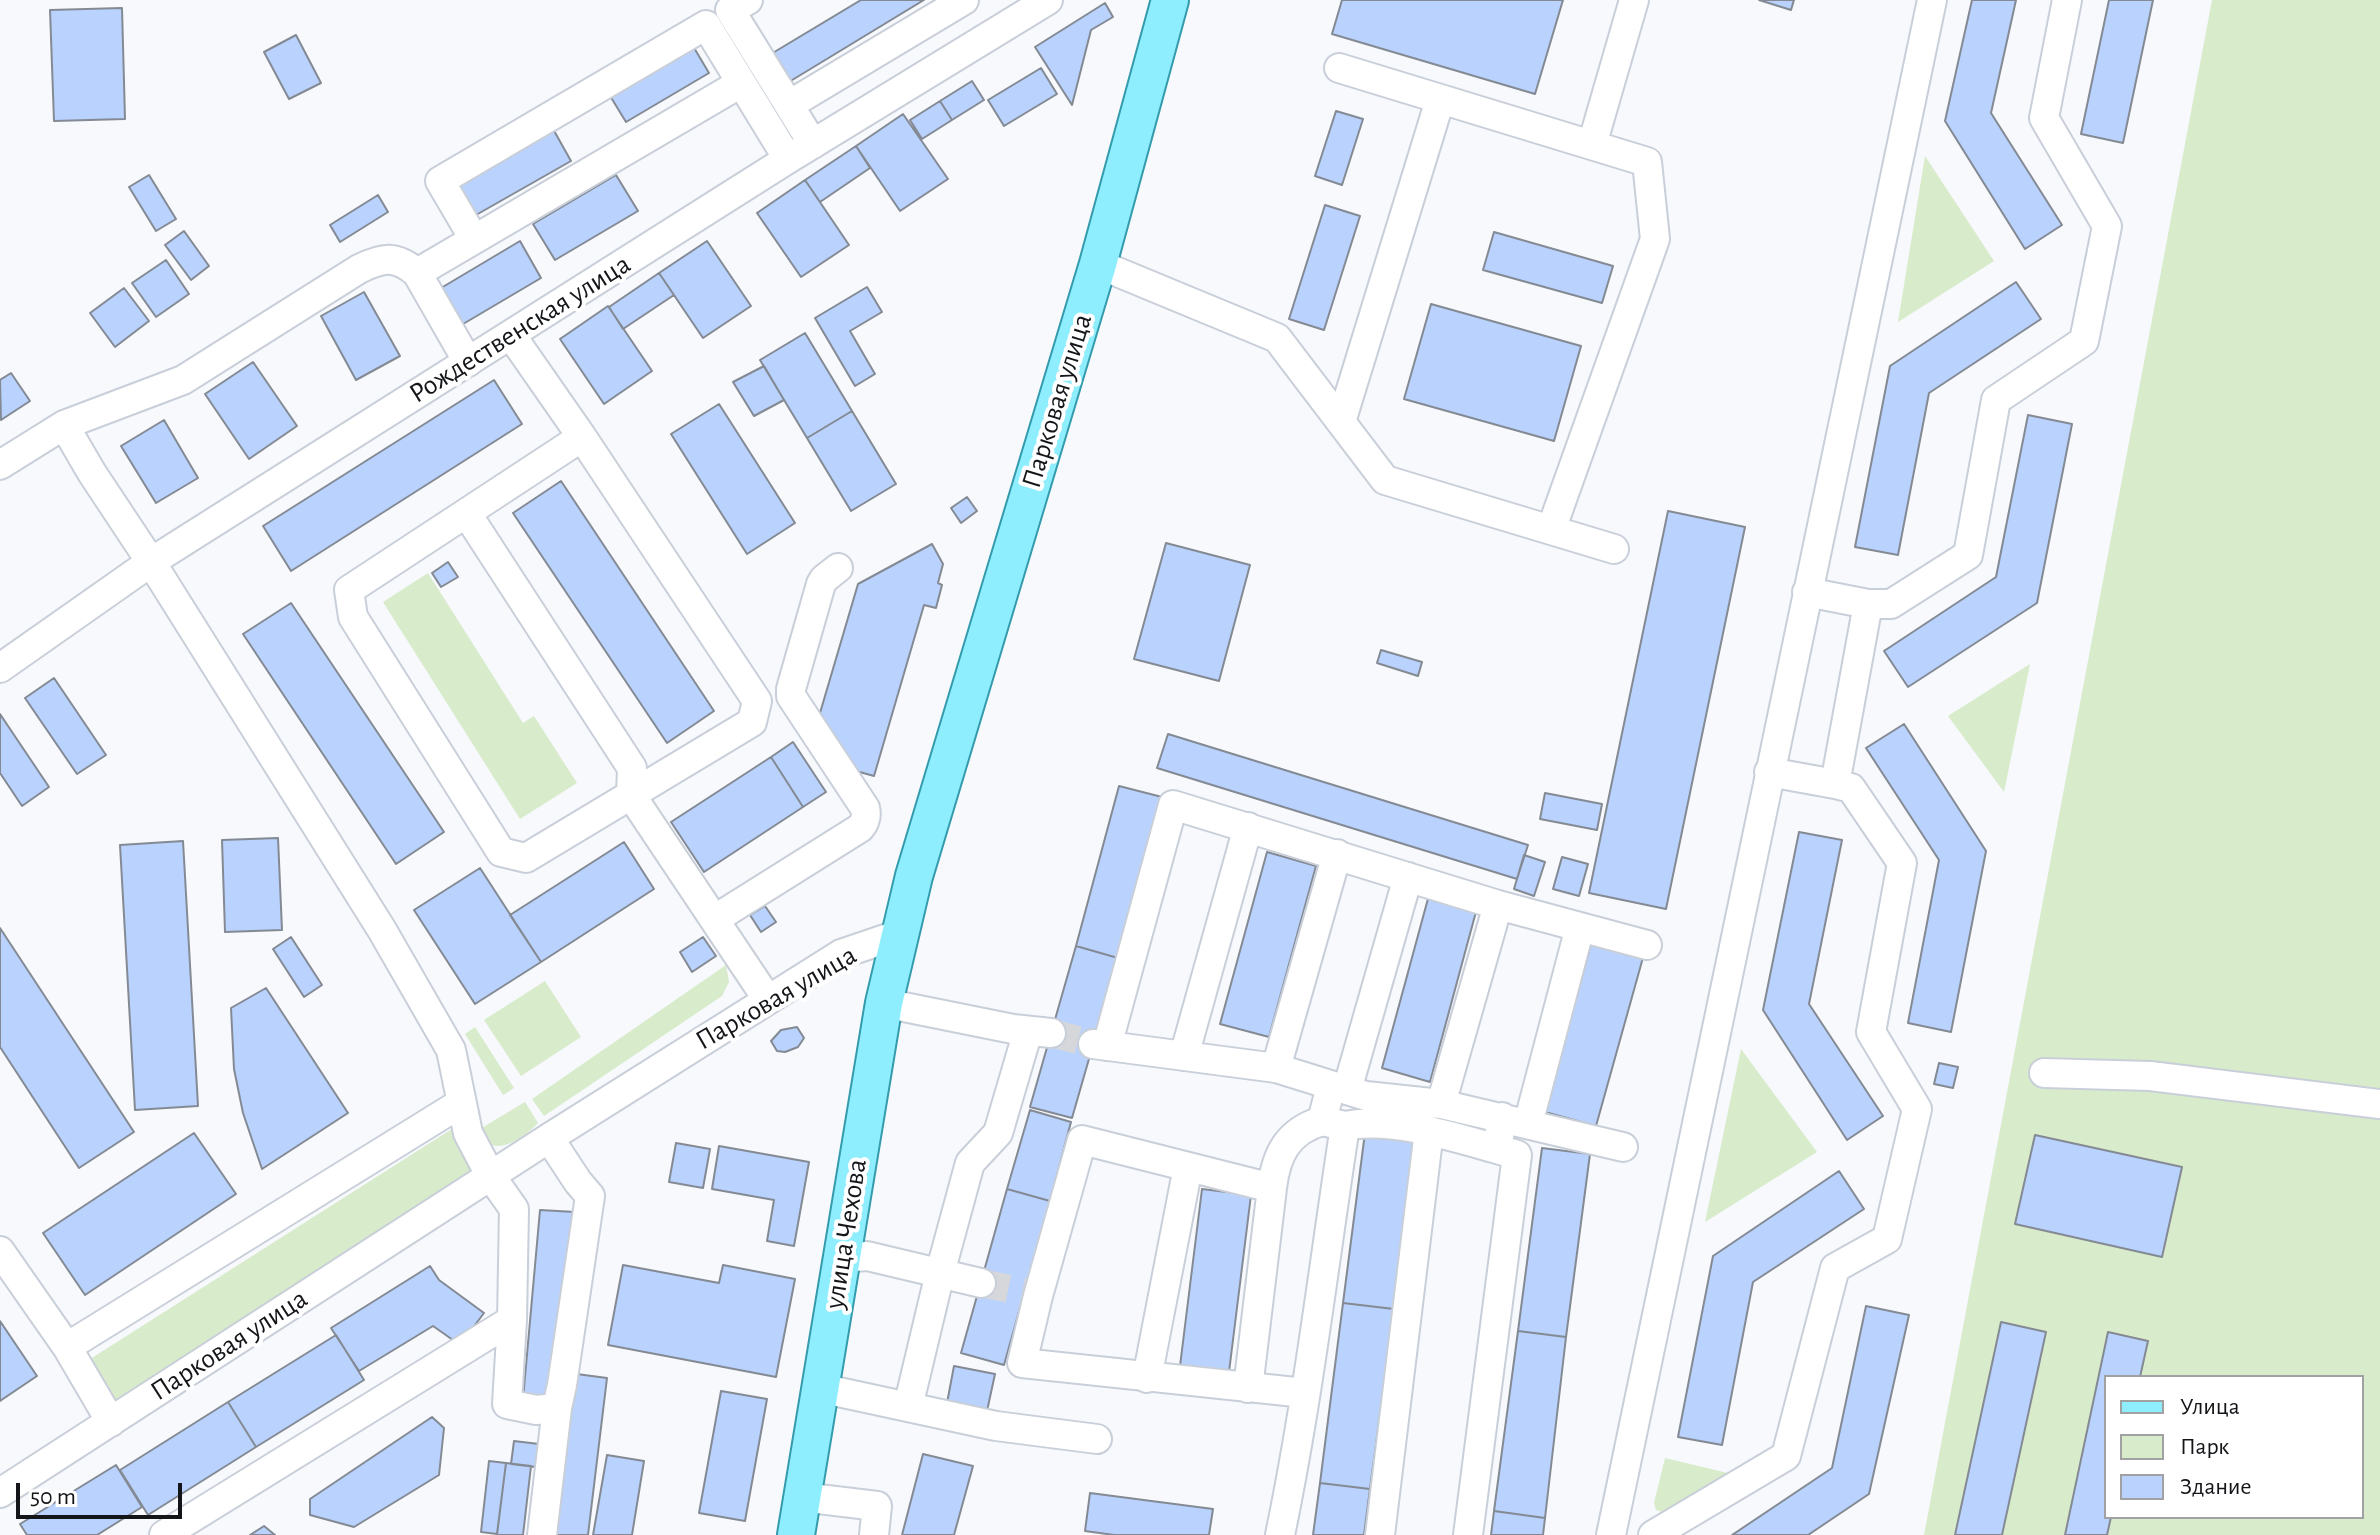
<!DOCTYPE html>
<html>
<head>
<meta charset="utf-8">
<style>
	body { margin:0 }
	#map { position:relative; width:2380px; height:1535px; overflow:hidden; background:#f7f9fd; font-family:"Alegreya Sans",sans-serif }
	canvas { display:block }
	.legend { position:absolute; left:2104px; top:1375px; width:260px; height:144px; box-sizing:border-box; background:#fff; border:2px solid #a1a1a3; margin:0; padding:10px 14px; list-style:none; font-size:24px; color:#131518 }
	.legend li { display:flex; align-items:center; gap:16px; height:40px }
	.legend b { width:40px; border:2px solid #a1a1a3 }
	.scale { position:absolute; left:16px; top:1483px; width:166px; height:36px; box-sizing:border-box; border:4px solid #131518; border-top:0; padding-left:10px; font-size:24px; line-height:28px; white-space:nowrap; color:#131518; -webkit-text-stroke:6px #fff; paint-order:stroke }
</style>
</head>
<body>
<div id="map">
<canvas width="2380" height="1535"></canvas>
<ul class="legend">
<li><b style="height:10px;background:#8feefd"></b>Улица</li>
<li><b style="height:22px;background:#d8ebca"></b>Парк</li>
<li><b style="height:22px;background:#b9d2fe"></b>Здание</li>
</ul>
<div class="scale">50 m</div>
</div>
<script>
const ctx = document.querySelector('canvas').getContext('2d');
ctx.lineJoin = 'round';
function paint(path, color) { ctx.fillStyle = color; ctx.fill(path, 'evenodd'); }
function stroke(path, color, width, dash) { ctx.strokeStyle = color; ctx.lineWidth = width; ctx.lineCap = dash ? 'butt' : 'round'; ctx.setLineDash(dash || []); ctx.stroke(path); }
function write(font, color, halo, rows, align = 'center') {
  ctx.font = font + ' "Alegreya Sans",sans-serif'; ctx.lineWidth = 8; ctx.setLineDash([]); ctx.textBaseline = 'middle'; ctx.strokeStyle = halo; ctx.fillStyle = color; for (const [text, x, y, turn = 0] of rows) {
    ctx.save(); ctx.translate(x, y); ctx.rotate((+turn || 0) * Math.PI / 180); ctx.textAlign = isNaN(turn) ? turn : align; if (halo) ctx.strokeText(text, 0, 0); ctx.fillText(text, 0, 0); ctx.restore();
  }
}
paint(new Path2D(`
	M2212,0H2380V1535H1924ZM2106,1377H2362V1517H2106Z
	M1925,156L1994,261L1898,322Z
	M428,573L523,723L534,716L577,783L520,819L383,602Z
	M2030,664L2004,792L1948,716Z
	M726,965L729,982L722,996L544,1116L532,1099Z
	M545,981L581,1037L521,1076L484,1020Z
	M475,1027L514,1088L503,1095L465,1034Z
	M1741,1049L1817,1152L1705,1222Z
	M525,1102L538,1123C529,1133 511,1146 498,1146C489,1146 481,1138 475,1132Z
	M455,1127L479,1171L110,1404L84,1363Z
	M1665,1458L1732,1474L1665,1513L1656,1510L1654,1503Z`), '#d8ebca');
const building = new Path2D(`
	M861,0H924L784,85L766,57Z
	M1342,0H1563L1535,94L1332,34Z
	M1759,0H1794L1791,10Z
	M1972,0H2016L1991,113L2062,225L2025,249L1945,121Z
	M2109,0H2153L2123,143L2081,134Z
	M1105,3L1113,17L1091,30L1072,105L1035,47Z
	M122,8L125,119L54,121L50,10Z
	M296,35L321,83L289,99L264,52Z
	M687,36L709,73L626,122L604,86Z
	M1041,68L1057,94L1004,126L988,100Z
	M972,81L984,100L952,120L940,101Z
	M940,101L952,120L922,139L910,120Z
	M1336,111L1363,119L1342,185L1315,176Z
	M903,114L948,179L900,211L856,146Z
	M548,120L571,161L476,215L453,176Z
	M856,146L870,168L820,202L805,180Z
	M149,175L176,219L156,231L129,187Z
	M616,175L638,211L555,260L533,224Z
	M805,180L849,245L801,277L757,213Z
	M378,195L388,212L340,242L330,225Z
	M1325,205L1360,216L1324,330L1289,319Z
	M184,231L209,266L191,280L165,245Z
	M1494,232L1613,266L1602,303L1483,270Z
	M520,241L541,278L458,327L436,291Z
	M707,241L751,306L703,338L659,273Z
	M166,260L189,294L156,317L132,283Z
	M659,273L674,295L623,329L609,307Z
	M2016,282L2041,319L1929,393L1898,555L1855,547L1890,366Z
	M867,287L882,312L850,331L875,374L855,386L815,318Z
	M124,288L149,321L115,347L90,313Z
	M364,292L400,356L356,380L321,316Z
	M1431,304L1581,346L1554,441L1404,399Z
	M608,306L652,371L604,404L560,339Z
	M805,333L852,411L807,438L760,360Z
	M253,362L297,426L249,459L205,394Z
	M764,366L784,400L754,416L733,382Z
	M11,373L30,401L1,420L0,380Z
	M494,380L522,424L291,571L263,526Z
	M719,404L795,523L747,554L671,434Z
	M852,411L896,484L851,511L807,438Z
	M2028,415L2072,424L2037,603L1908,687L1884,651L1996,577Z
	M164,420L198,478L156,503L121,446Z
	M561,481L714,711L667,743L513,513Z
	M967,497L977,511L961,523L951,508Z
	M1668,511L1745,527L1666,909L1589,893Z
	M1166,543L1250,565L1219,681L1134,659Z
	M932,544L943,564L938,583L942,585L936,608L924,605L874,776L845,768L820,713L858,584Z
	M448,562L458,577L441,587L432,573Z
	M291,603L444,832L396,864L243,634Z
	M1381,650L1422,662L1418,676L1377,663Z
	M54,678L106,755L77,774L25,698Z
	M0,714L49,787L22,806L0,773Z
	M1904,724L1986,851L1951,1032L1908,1023L1939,860L1866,748Z
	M1168,734L1528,845L1517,879L1157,768Z
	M793,742L826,792L803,807L771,757Z
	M771,757L803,807L704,872L671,822Z
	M1119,786L1162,797L1118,958L1076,946Z
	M1545,793L1602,804L1597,830L1540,819Z
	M1799,832L1842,840L1809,1004L1883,1116L1847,1140L1763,1010Z
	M278,838L282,930L225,932L222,840Z
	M183,841L198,1106L135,1110L120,845Z
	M624,842L654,889L541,962L510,915Z
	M1267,852L1316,866L1269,1037L1220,1024Z
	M1524,855L1545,862L1534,896L1514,889Z
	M1562,857L1588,864L1579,896L1553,889Z
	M480,868L541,962L475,1004L414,910Z
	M1429,895L1477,908L1430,1082L1382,1068Z
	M765,906L776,922L761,932L750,915Z
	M0,928L134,1132L79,1168L0,1047Z
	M291,937L322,985L304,997L273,949Z
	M703,937L716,956L692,972L680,952Z
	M1592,940L1644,954L1596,1126L1545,1112Z
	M1076,946L1118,958L1072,1118L1030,1107Z
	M266,988L348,1113L262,1169L243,1113L234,1069L231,1008Z
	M797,1027L804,1038L798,1047L785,1052L777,1051L771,1041L781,1030Z
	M1939,1063L1958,1067L1953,1088L1934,1084Z
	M1030,1110L1071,1122L1050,1201L1007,1189Z
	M1366,1125L1417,1132L1394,1309L1343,1303Z
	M194,1133L236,1194L85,1295L43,1233Z
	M2035,1135L2182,1167L2162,1257L2015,1224Z
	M676,1143L710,1149L703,1188L669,1182Z
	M719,1146L809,1162L794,1246L767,1241L774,1200L712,1189Z
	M1542,1148L1590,1154L1566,1337L1518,1331Z
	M1839,1171L1864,1209L1753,1282L1722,1445L1678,1437L1713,1256Z
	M1007,1189L1050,1201L1004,1365L961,1353Z
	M1202,1189L1251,1195L1229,1372L1180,1366Z
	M540,1210L575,1212L551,1401L523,1399Z
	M623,1265L719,1283L723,1265L795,1279L776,1377L608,1345Z
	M430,1266L439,1280L484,1313L460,1345L433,1326L359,1371L331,1328Z
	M1343,1303L1394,1309L1370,1489L1320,1483Z
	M1866,1306L1909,1315L1869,1494L1808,1535H1732L1832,1468Z
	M0,1321L37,1376L0,1401Z
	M2001,1322L2046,1332L2002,1535H1955Z
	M1518,1331L1566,1337L1545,1518L1494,1511Z
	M2108,1332L2148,1341L2140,1377H2106V1517H2111L2107,1535H2065Z
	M336,1335L364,1380L256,1447L228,1402Z
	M954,1366L995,1374L987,1411L947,1403Z
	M569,1373L607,1378L588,1535H549Z
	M721,1391L767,1399L745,1521L699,1513Z
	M228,1402L256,1447L148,1515L120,1470Z
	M432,1417L444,1428L439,1475L354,1527L310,1515V1499Z
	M514,1441L539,1444L536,1467L511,1464Z
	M923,1454L973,1466L954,1535H902Z
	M607,1455L644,1461L632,1535H593Z
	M489,1461L506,1463L497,1534L481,1532Z
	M506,1463L531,1466L523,1535H497Z
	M116,1465L142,1507L97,1535H27L20,1524Z
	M1320,1483L1370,1489L1364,1535H1313Z
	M1090,1493L1213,1509L1209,1535H1114L1085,1531Z
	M1494,1511L1545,1518L1543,1535H1491Z
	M264,1526L275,1535H250Z`);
paint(building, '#b9d2fe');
stroke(building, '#848a93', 2);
stroke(new Path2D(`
	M1051,1033L1093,1044
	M981,1283L1024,1292`), '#d5d7db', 28, [28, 14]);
const minor = new Path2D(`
	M748,0L730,10L813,144
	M1339,68L1647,162L1655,239L1551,530
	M789,105L964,0
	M1592,145L1634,0
	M474,239L440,181L706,25L788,159
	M1098,264L1277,338L1385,480L1614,549
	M417,273L741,83
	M511,335L582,437L757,701L752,722L526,858L501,852L353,617L349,590L582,437
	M1341,422L1440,100
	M64,425L92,473L151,562L382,930L451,1050L468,1133L490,1175L514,1209L512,1320L507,1404L536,1410L557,1408L542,1535
	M0,465L64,425L183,380L359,269C383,257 396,255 417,273L468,362
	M467,514L632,768L631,795L768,1000
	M1807,592L1868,604
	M0,668L151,562L788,159L1048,0
	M1769,772L1835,784
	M715,919L860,828C866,821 867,816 865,808L791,696V689L821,584L824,579L838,568
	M884,1003L1013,1029L1051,1033
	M1093,1044L1276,1068L1337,854
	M1107,1046L1173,805L1498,905L1647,945
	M1184,1056L1248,827
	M1276,1068L1366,1096L1441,1104L1623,1147
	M2044,1073L2150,1076L2380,1104
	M1347,1090L1408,877
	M1441,1104L1498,905
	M1528,1124L1580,927
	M1345,1126C1389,1116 1454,1137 1497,1149
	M549,1138L578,1182L590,1196L562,1385L557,1408
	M1272,1188L1082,1140L1038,1296L1022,1363L1305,1393
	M0,1251L67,1347L111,1422
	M842,1258L867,1256L981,1283
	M67,1347L461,1103
	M1147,1378L1188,1167
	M820,1388L996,1426L1097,1439
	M1248,1388L1272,1188C1276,1154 1288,1131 1322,1121
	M908,1407L940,1273L970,1163L998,1133L1028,1031
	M0,1493L549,1138L841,954L900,934
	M802,1497L877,1506L874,1535
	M164,1535L512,1320
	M1280,1535C1308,1400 1324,1263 1345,1126L1322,1121L1331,1086
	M1380,1535L1429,1131
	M1468,1535L1517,1155L1497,1149L1502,1117
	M1611,1535L1932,0
	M1653,1535L1786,1456L1835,1268L1887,1239L1917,1109L1871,1032L1902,863L1851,788L1835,784L1868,604H1891L1968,555L1996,400L2084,341L2107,226L2044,118L2067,0`);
const major = new Path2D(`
	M796,1535L884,1003L914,876L1098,264L1170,0`);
stroke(minor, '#c9cfd9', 32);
stroke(major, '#339bac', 40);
stroke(minor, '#fff', 28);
stroke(major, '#8feefd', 36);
write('28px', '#131518', '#fff', [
	["Рождественская улица",520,329,-32],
	["Парковая улица",1057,401,-73],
	["Парковая улица",776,998,-30],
	["улица Чехова",846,1234,-81],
	["Парковая улица",229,1345,-33]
]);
</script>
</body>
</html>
